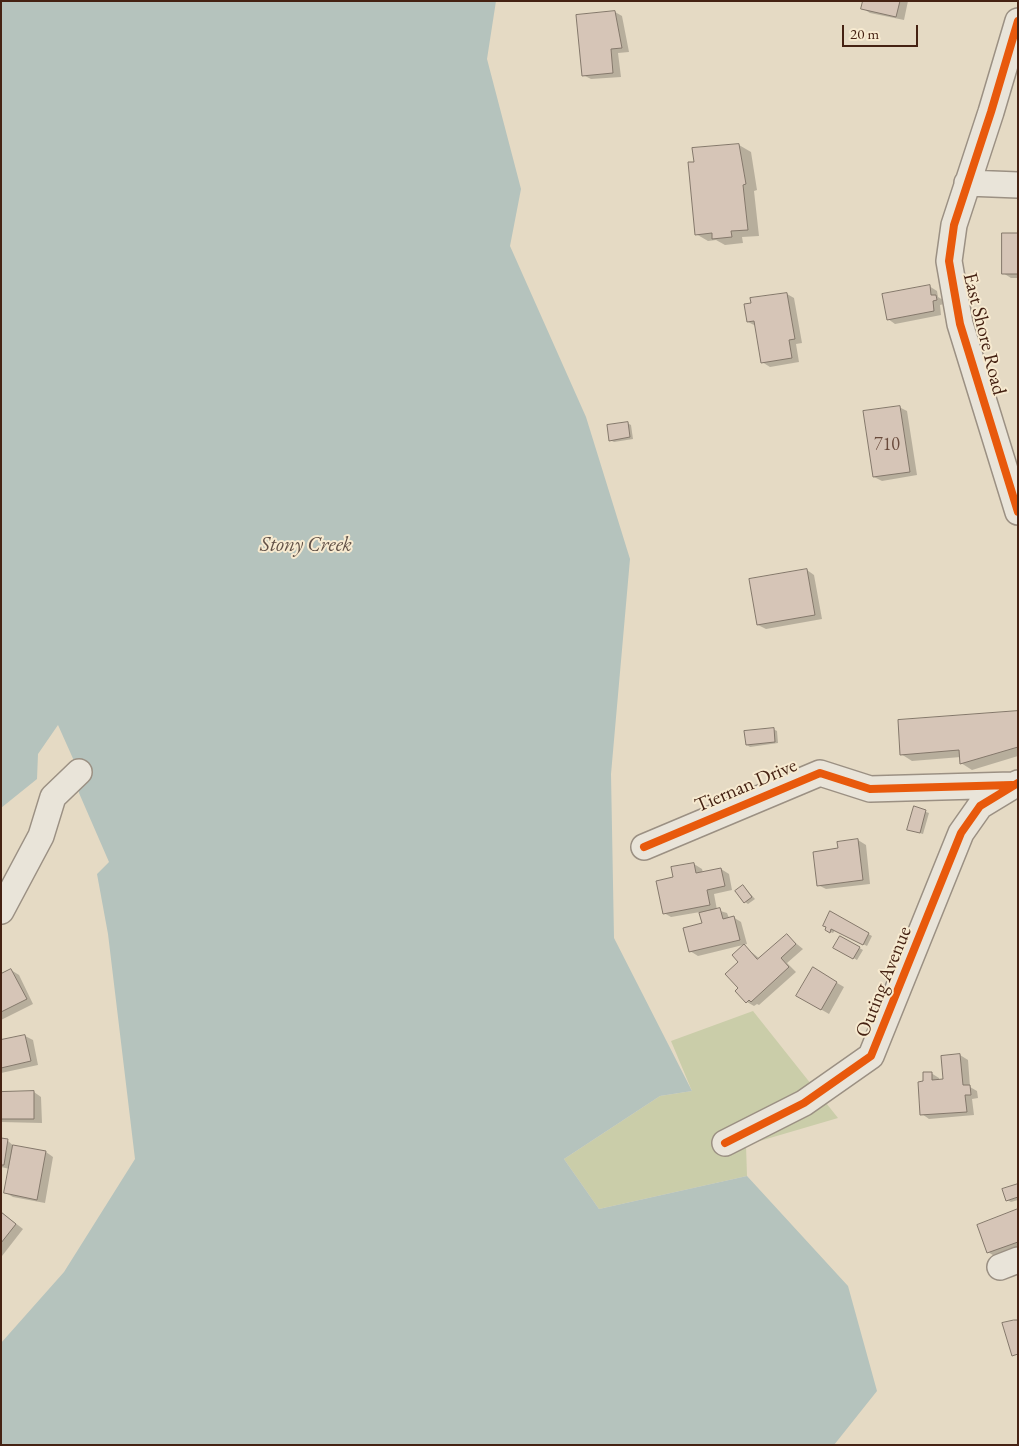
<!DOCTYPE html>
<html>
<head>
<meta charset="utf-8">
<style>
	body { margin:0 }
	#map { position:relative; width:1019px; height:1446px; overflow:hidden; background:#e5dac4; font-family:"EB Garamond",serif }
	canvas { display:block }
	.frame { position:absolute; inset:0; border:2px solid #452213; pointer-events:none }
	.scale { position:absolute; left:842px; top:25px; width:76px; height:22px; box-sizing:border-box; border:2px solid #452213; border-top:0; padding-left:6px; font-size:15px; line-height:18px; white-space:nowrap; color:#452213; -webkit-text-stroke:4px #f7ead0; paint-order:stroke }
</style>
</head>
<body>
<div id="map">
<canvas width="1019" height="1446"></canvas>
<div class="frame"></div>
<div class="scale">20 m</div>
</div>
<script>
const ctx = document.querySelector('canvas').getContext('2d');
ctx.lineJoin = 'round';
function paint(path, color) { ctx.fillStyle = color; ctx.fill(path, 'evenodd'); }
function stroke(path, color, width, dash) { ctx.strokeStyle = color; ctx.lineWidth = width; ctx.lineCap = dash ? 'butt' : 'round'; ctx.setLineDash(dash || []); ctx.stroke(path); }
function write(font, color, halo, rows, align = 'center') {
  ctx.font = font + ' "EB Garamond",serif'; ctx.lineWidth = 4; ctx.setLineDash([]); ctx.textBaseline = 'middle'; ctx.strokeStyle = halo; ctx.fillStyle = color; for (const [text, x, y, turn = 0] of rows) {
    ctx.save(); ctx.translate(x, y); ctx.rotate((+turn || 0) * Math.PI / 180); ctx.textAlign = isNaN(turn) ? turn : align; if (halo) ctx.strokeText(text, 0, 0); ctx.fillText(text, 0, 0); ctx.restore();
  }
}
paint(new Path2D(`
	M753,1011L838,1118L746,1145L747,1176L599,1209L564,1159L660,1096L692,1091L671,1041Z`), '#cacda9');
paint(new Path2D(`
	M1,1H496L487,59L521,189L510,246L586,417L630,559L611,774L614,938L692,1091L660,1096L564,1159L599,1209L747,1176L848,1286L877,1391L834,1445H1V1343L64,1272L135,1159L108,934L97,874L109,862L79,793V772L58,725L38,754L37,779L1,808Z`), '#b5c3bd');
paint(new Path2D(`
	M864,1H908L904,20L870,13L862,8Z
	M615,12L622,16L629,52L618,53L621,77L591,79L583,75Z
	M739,145L751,152L757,190L754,191L759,236L742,237L743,243L725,245L716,240L708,241L696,234L694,149Z
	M1018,234V278H1011L1003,273Z
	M929,286L937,291L938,297L943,300L944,304L940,305L941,315L895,324L888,319Z
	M787,294L794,298L802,343L796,344L799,362L770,367L762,362L756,326L748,322Z
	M899,407L907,411L917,475L882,481L874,477Z
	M627,423L631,425L633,439L614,442L610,440Z
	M807,570L814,575L822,619L766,629L758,625Z
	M1018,712V756L972,770L961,763V757L912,761L901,754Z
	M773,729L777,731L778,743L750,747L747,745Z
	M914,808L929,813L923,834L912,831Z
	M858,840L866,845L870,884L826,889L818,885Z
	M694,864L702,869L703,873L721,869L729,874L732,890L714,894L717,910L727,913L729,918L733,917L741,922L747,944L698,956L690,951L704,924L700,912L671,917L664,913L675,878Z
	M743,886L755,899L748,904L745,902Z
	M831,913L872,936L867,946L835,930L833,933L826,930Z
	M787,936L803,949L787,963L796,972L759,1005L757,1004L754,1006L747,1002L740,988V962L744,946L760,959Z
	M840,937L863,950L857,960L835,947Z
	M813,969L844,987L829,1014L798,996Z
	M11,970L19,975L33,1004L1,1020V976Z
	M25,1036L33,1040L38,1065L1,1073V1041Z
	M960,1055L968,1060L970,1087L977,1091L978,1098L972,1099L974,1115L929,1119L922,1114L925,1083L931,1073L939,1078V1081L945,1080L943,1057Z
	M34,1092L41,1097L42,1123L1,1122V1093Z
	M1,1140L8,1141L15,1147L46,1152L53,1157L45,1203L13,1197L6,1193L10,1169L1,1167Z
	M1018,1186V1200L1011,1202L1007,1200Z
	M1018,1210V1249L996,1257L988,1252Z
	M1,1212L23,1229L2,1256H1Z`), '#0003');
const building = new Path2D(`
	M863,1H900L896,17L861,9Z
	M615,11L622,48L611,49L613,73L582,76L576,15Z
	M739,144L746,184L743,185L748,230L731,231L732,237L712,239V233L695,235L688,162H694L692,148Z
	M1002,233H1018V274H1002Z
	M930,285L931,295H936L937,300L933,301L934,311L887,320L882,294Z
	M787,293L795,339L789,340L792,358L761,363L754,321L747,322L744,304L751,303L750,298Z
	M900,406L910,472L873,477L863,411Z
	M628,422L630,437L609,441L607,425Z
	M807,569L815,615L757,625L749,579Z
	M1018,711V747L960,764L959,750L900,755L898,720Z
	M774,728L775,742L746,745L744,731Z
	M914,806L926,810L920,833L907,830Z
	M858,839L863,880L817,886L813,852L838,848L837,842Z
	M694,863L696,873L721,868L725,886L707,890L710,905L663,914L656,881L673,877L671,867Z
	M743,885L752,897L744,903L735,891Z
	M720,908L723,919L734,916L740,940L689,952L683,928L702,923L699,913Z
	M830,911L869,933L863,945L831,929L830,933L825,930L826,927L823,926Z
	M787,934L796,944L781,958L789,967L751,1002L749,1000L746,1003L735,991L738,988L725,974L738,962L732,955L744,944L757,959Z
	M840,936L860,947L853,959L833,948Z
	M813,967L837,982L821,1010L796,996Z
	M11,969L27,999L1,1012V974Z
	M25,1035L31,1061L1,1068V1040Z
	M960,1054L963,1085H970L971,1095H965L967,1112L920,1115L918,1082L923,1081V1072H932V1080L943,1079L941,1056Z
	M34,1091V1119H1V1092Z
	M1,1138L8,1139L4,1165H1Z
	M13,1145L46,1151L37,1200L4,1193Z
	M1018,1184V1197L1006,1201L1002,1189Z
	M1018,1209V1242L987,1253L977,1225Z
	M1,1212L16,1224L1,1243Z
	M1014,1320H1018V1354L1012,1356L1002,1323Z`);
paint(building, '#d6c5b7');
stroke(building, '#84786b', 1);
const minor = new Path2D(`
	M1018,21L991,112L954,225L949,261L960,324L1018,512
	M967,183L1018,185
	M644,847L820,773L870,789L1012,785
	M1,911L41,836L53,797L79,772
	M725,1143L804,1103L871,1056L961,833L980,806L1018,783
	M1000,1267L1018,1260`);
stroke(minor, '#9b9083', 28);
stroke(minor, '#e9e4d9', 25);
stroke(new Path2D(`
	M1018,21L991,112L954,225L949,261L960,324L1018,512
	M644,847L820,773L870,789L1012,785
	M725,1143L804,1103L871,1056L961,833L980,806L1018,783`), '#e8590c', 8);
write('18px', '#694b3c', null, [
	["710",887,445]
]);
write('20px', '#452213', '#f7ead0', [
	["East Shore Road",984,334,76],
	["Tiernan Drive",746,786,-23],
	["Outing Avenue",884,982,-68]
]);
write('italic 21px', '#604f45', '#f7ead0', [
	["Stony Creek",306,545]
]);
</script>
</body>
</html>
